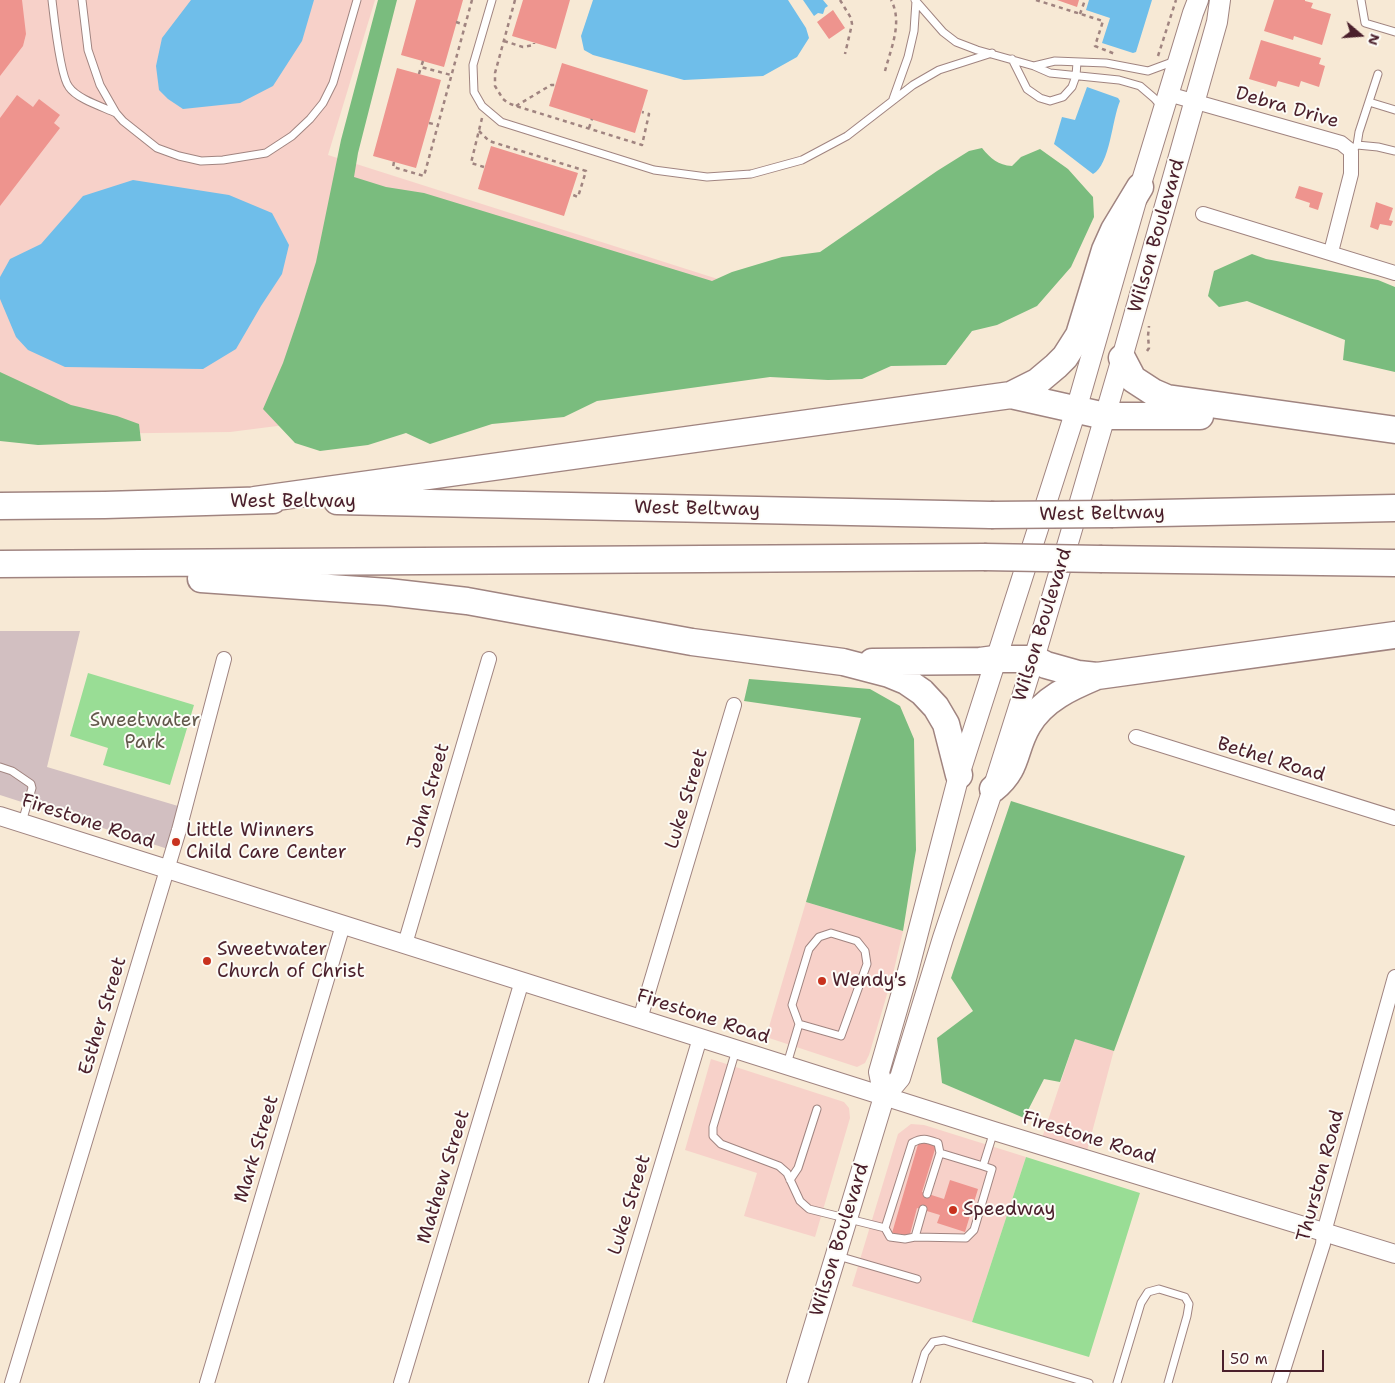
<!DOCTYPE html>
<html>
<head>
<meta charset="utf-8">
<style>
	body { margin:0 }
	#map { position:relative; width:1395px; height:1383px; overflow:hidden; background:#f7e9d5; font-family:"Shantell Sans",sans-serif }
	canvas { display:block }
	.north { position:absolute; left:1335px; top:10px; width:50px; height:50px; -webkit-text-stroke:4px #fdfcf7; paint-order:stroke; rotate:108deg; font-size:14px; font-weight:700; line-height:20px; text-align:center; color:#4a1f2b }
	.north::after { content:''; display:block; margin:auto; width:18px; height:22px; background:#4a1f2b; clip-path:polygon(50% 0,100% 100%,50% 72%,0 100%) }
	.scale { position:absolute; left:1222px; top:1350px; width:102px; height:22px; box-sizing:border-box; border:2px solid #4a1f2b; border-top:0; padding-left:6px; font-size:15px; line-height:18px; white-space:nowrap; color:#4a1f2b; -webkit-text-stroke:4px #fdfcf7; paint-order:stroke }
</style>
</head>
<body>
<div id="map">
<canvas width="1395" height="1383"></canvas>
<div class="north">N</div>
<div class="scale">50 m</div>
</div>
<script>
const ctx = document.querySelector('canvas').getContext('2d');
ctx.lineJoin = 'round';
function paint(path, color) { ctx.fillStyle = color; ctx.fill(path, 'evenodd'); }
function stroke(path, color, width, dash) { ctx.strokeStyle = color; ctx.lineWidth = width; ctx.lineCap = dash ? 'butt' : 'round'; ctx.setLineDash(dash || []); ctx.stroke(path); }
function write(font, color, halo, rows, align = 'center') {
  ctx.font = font + ' "Shantell Sans",sans-serif'; ctx.lineWidth = 4; ctx.setLineDash([]); ctx.textBaseline = 'middle'; ctx.strokeStyle = halo; ctx.fillStyle = color; for (const [text, x, y, turn = 0] of rows) {
    ctx.save(); ctx.translate(x, y); ctx.rotate((+turn || 0) * Math.PI / 180); ctx.textAlign = isNaN(turn) ? turn : align; if (halo) ctx.strokeText(text, 0, 0); ctx.fillText(text, 0, 0); ctx.restore();
  }
}
paint(new Path2D(`
	M0,0H375L328,155L922,344L230,432L0,435Z
	M806,902L903,931L893,974L869,1055L865,1063L857,1067L766,1037Z
	M1075,1039L1114,1050L1087,1151L1042,1138Z
	M711,1059L844,1102L849,1108L850,1118L815,1237L744,1216L757,1173L685,1150Z
	M911,1124L924,1125L1026,1157L972,1322L852,1286L898,1134Z`), '#f7d1c9');
paint(new Path2D(`
	M0,631H80L47,767L178,806L168,849L0,795Z`), '#d2bfc1');
paint(new Path2D(`
	M88,673L194,705L170,785L103,765L108,748L70,736Z
	M1026,1157L1140,1193L1089,1357L972,1322Z`), '#99dd95');
paint(new Path2D(`
	M378,0H397L358,153L354,177L386,187L424,193L712,281L732,272L782,257L820,252L937,171L969,151L982,148C991,159 998,165 1012,166L1021,157L1040,149L1068,169L1093,197L1094,217L1071,267L1037,306L997,325L972,331L946,365L891,366L862,379L828,380L770,377L597,401L564,417L492,424L430,444L406,433L368,445L320,451L295,443L263,409L283,363L299,316L316,262L341,140Z
	M1252,254L1266,259L1378,280L1395,287V372L1343,360L1345,340L1247,301L1219,307L1208,296L1214,271Z
	M0,372L71,405L117,416L139,424L141,441L38,445L0,441Z
	M749,679L870,689L900,706L914,739L916,850L903,931L806,902L861,718L744,701Z
	M1011,801L1185,856L1114,1051L1075,1039L1060,1082L1044,1079L1024,1118L942,1083L937,1038L973,1011L951,978Z`), '#7abc7e');
paint(new Path2D(`
	M191,0H314L302,41L273,86L240,103L183,109L168,99L159,90L156,66L162,38Z
	M593,0H788L806,28L809,38L797,57L763,76L684,80L593,55L584,50L581,36Z
	M803,0H823L828,6L825,8L823,14L818,13L814,16Z
	M1089,0H1152L1136,52L1133,53L1102,43L1110,18L1086,10Z
	M1087,87L1118,98L1120,101C1112,119 1110,165 1093,174L1054,144L1062,117L1075,120Z
	M133,180L229,195L272,213L289,245L282,274L261,306L236,349L203,369L65,367L28,350L16,337L0,299V277L10,259L41,244L83,196Z`), '#6fbeea');
paint(new Path2D(`
	M0,0H22L26,34L23,46L0,76Z
	M416,0H463L444,67L401,55Z
	M523,0H570L556,49L512,36Z
	M1057,0H1079L1077,7Z
	M1274,0H1305V1L1313,3L1311,8L1331,14L1322,45L1294,36L1293,40L1264,31Z
	M833,10L845,28L829,39L817,22Z
	M1261,40L1321,58L1319,64L1325,66L1319,87L1301,81L1299,87L1278,81L1276,87L1249,79Z
	M562,63L648,90L635,133L549,106Z
	M397,68L441,80L416,168L373,156Z
	M17,95L33,107L39,99L60,115L54,123L60,128L0,206V118Z
	M491,146L578,173L564,216L478,189Z
	M1299,186L1323,193L1318,210L1309,207L1310,203L1295,198Z
	M1376,202L1393,208L1389,220L1393,221L1391,226L1380,224L1378,230L1370,227Z
	M919,1141L936,1146L922,1192L944,1199L950,1180L978,1189L965,1232L937,1223L940,1215L917,1208L909,1238L892,1233Z`), '#ee948e');
const service = new Path2D(`
	M52,0C54,17 60,76 69,87C77,99 103,107 116,113
	M82,0L88,50L100,85L116,113L123,121L157,148L179,156L201,161L223,160L266,153L292,136L310,119L323,103L333,83L357,0
	M492,0L473,65L474,92L482,106L501,122L654,170L707,177L751,174L802,160L847,136L913,85L939,70L992,53
	M915,0L943,32L956,42L977,50L1034,66
	M1361,0L1365,23L1395,32
	M1012,59L1027,89L1040,98L1050,101L1063,97L1072,87L1076,76L1077,62
	M893,99L908,57L914,31L916,1
	M1369,102L1395,110
	M1161,106L1154,98L1140,86L1119,80L1050,73L1034,66L1055,61L1106,63L1148,71L1175,61
	M1357,145L1359,132L1378,74
	M1355,147L1357,145L1378,147L1395,151
	M0,767L12,771L31,784L32,788L22,822
	M736,1050L713,1127V1136L721,1144L779,1166L787,1173L800,1201L809,1209L885,1228L890,1237L905,1239L915,1237L966,1238L974,1230L992,1169L983,1166L994,1131
	M787,1064L799,1024L792,1005L809,949L819,937L831,933L857,941L865,951L867,964L841,1036L799,1024
	M790,1180L798,1168L817,1109
	M927,1194L940,1153L983,1166
	M885,1228L912,1143C923,1137 927,1139 938,1143L940,1153
	M915,1237L923,1209
	M838,1256L917,1279
	M916,1383L925,1353L933,1342L944,1340L1089,1383
	M1117,1383L1141,1303L1148,1292L1159,1289L1185,1297L1189,1304L1187,1316L1168,1383`);
const minor = new Path2D(`
	M1168,94L1341,143L1351,151V174L1331,252
	M1203,214L1395,273
	M1136,737L1395,818
	M405,944L489,659
	M640,1019L734,705
	M12,1383L179,830L224,659
	M207,1383L343,925
	M401,1383L522,981
	M596,1383L700,1038
	M1279,1383L1323,1244L1324,1232L1395,977`);
const tertiary = new Path2D(`
	M0,816L994,1131L1395,1254`);
const secondary = new Path2D(`
	M884,1097L879,1072L907,975L959,775L1076,410L1140,187L1193,13L1198,0
	M797,1383L884,1097L900,1078L943,938L993,789L1034,659L1122,358L1217,22L1220,0`);
const motorway = new Path2D(`
	M1122,358L1133,379L1153,392L1167,398L1395,430
	M1011,395L1105,416H1200
	M255,500L1011,395L1037,382L1056,366L1065,357L1079,335L1105,250L1114,230L1140,187
	M337,501L991,515
	M0,506L105,505L273,500
	M1113,514L1395,508
	M1102,559L1395,563
	M0,564L984,557
	M201,579L388,592L467,601L692,642L843,662L889,674L906,681L922,692L936,707L946,724L959,775
	M872,662L980,661L995,659H1034L1046,665L1078,674L1097,676L1395,635
	M993,789C1019,768 1013,750 1028,725C1043,699 1071,687 1097,676`);
stroke(service, '#a08480', 9);
stroke(minor, '#a08480', 16);
stroke(tertiary, '#a08480', 20);
stroke(secondary, '#a08480', 22);
stroke(motorway, '#a08480', 29);
stroke(new Path2D(`
	M515,0L495,73V86L503,99L508,103L516,106L642,145L649,114L642,112
	M840,0L851,18L852,24L845,54
	M1036,0L1103,21L1095,46L1115,54
	M1080,14L1085,0
	M456,22L465,25
	M504,41L523,47L534,45V43
	M1158,56L1176,0
	M423,61L421,67L451,75
	M885,71C891,48 903,22 891,0
	M419,74L421,67
	M516,106L551,85H555
	M482,118L471,163L484,167
	M429,123L438,125
	M589,128L592,119
	M479,131L489,141L586,171L578,197L571,194
	M394,162L393,167L424,176L472,0
	M1147,351L1149,348L1148,336L1149,326`), '#a08480', 2.5, [4, 4]);
stroke(service, '#fff', 7);
stroke(minor, '#fff', 14);
stroke(tertiary, '#fff', 18);
stroke(secondary, '#fff', 20);
stroke(motorway, '#fff', 26);
const motorwayBridge = new Path2D(`
	M991,515L1113,514
	M984,557L1102,559`);
stroke(motorwayBridge, '#a08480', 29, []);
stroke(motorwayBridge, '#fff', 26);
for (const [x, y, r, color] of [
	[176,842,5,"#c8321e"],
	[207,961,5,"#c8321e"],
	[822,981,5,"#c8321e"],
	[953,1210,5,"#c8321e"]
]) { const dot = new Path2D(); dot.arc(x, y, r, 0, 2 * Math.PI); ctx.fillStyle = color; ctx.fill(dot); stroke(dot, '#fdfcf7', 2); }
write('19px', '#4a1f2b', '#fdfcf7', [
	["Debra Drive",1287,108,16],
	["Wilson Boulevard",1157,236,-74],
	["West Beltway",293,502],
	["West Beltway",697,509,1],
	["West Beltway",1102,514,-1],
	["Wilson Boulevard",1043,625,-73],
	["Bethel Road",1271,760,17],
	["John Street",429,796,-74],
	["Luke Street",687,799,-73],
	["Firestone Road",88,822,18],
	["Esther Street",103,1016,-73],
	["Firestone Road",703,1017,18],
	["Firestone Road",1089,1138,17],
	["Mark Street",257,1149,-73],
	["Thurston Road",1321,1176,-75],
	["Mathew Street",444,1177,-73],
	["Luke Street",630,1205,-73],
	["Wilson Boulevard",840,1240,-73]
]);
write('19px', '#62584b', '#fdfcf7', [
	["Sweetwater",145,721],
	["Park",145,743]
]);
write('19px', '#4a1f2b', '#fdfcf7', [
	["Little Winners",186,831],
	["Child Care Center",186,853],
	["Sweetwater",217,950],
	["Church of Christ",217,972],
	["Wendy's",832,981],
	["Speedway",963,1210]
], 'left');
</script>
</body>
</html>
